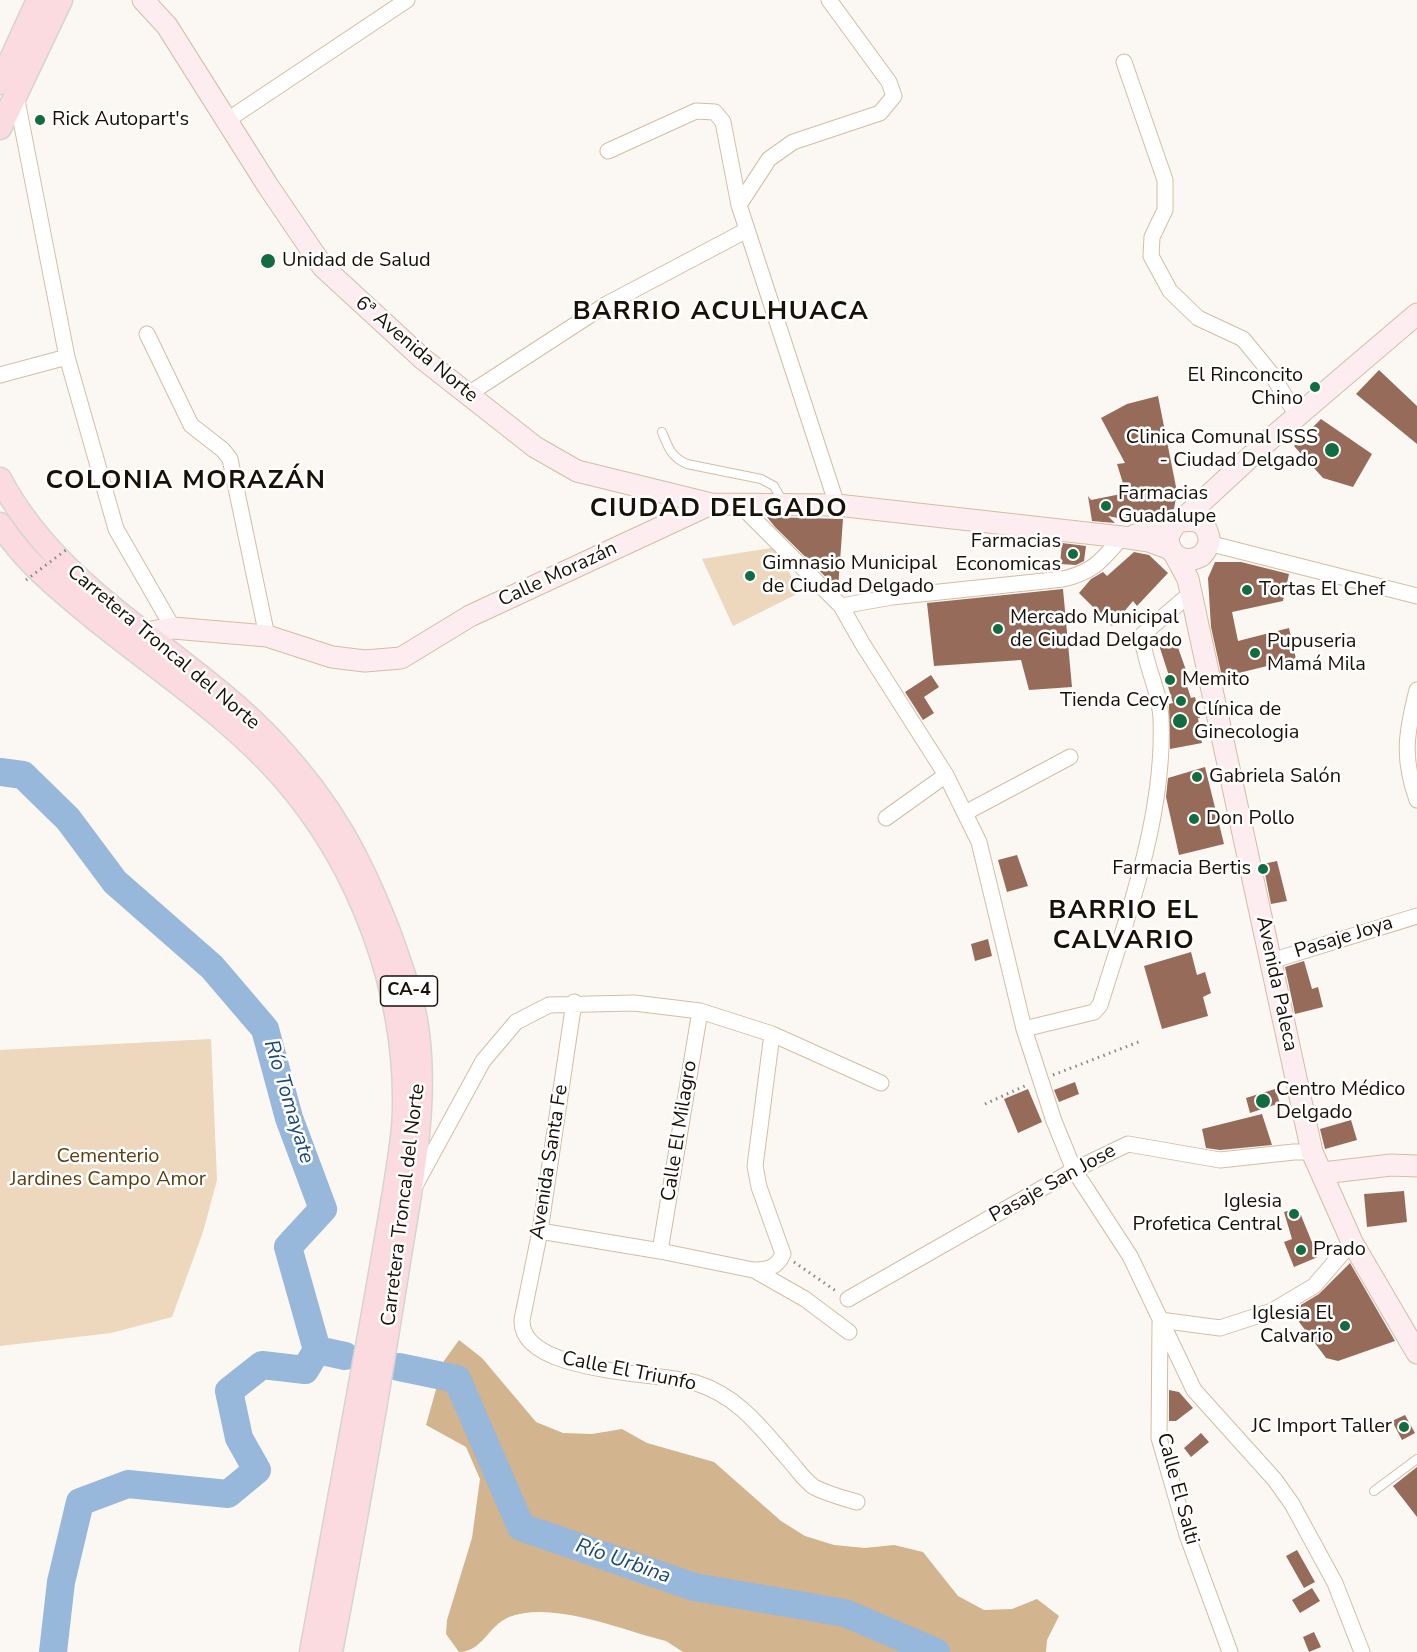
<!DOCTYPE html>
<html>
<head>
<meta charset="utf-8">
<style>
	body { margin:0 }
	canvas { display:block; background:#fbf7f2 }
</style>
</head>
<body>
<canvas width="1417" height="1652"></canvas>
<script>
const ctx = document.querySelector('canvas').getContext('2d');
ctx.lineJoin = 'round';
function paint(path, color) { ctx.fillStyle = color; ctx.fill(path, 'evenodd'); }
function stroke(path, color, width, dash) { ctx.strokeStyle = color; ctx.lineWidth = width; ctx.lineCap = dash ? 'butt' : 'round'; ctx.setLineDash(dash || []); ctx.stroke(path); }
function write(font, color, halo, rows, align = 'center') {
  ctx.font = font + ' "Nunito Sans",sans-serif'; ctx.lineWidth = 5; ctx.setLineDash([]); ctx.textBaseline = 'middle'; ctx.strokeStyle = halo; ctx.fillStyle = color; for (const [text, x, y, turn = 0] of rows) {
    ctx.save(); ctx.translate(x, y); ctx.rotate((+turn || 0) * Math.PI / 180); ctx.textAlign = isNaN(turn) ? turn : align; if (halo) ctx.strokeText(text, 0, 0); ctx.fillText(text, 0, 0); ctx.restore();
  }
}
paint(new Path2D(`
	M777,547L799,593L733,626L702,559Z
	M211,1039L217,1180L203,1232L172,1317L111,1333L0,1346V1050Z`), '#edd7bd');
paint(new Path2D(`
	M459,1340L482,1358L536,1422L563,1433L592,1434L622,1429L647,1443L714,1462L781,1521L805,1536L834,1545L865,1548L894,1545L923,1552L958,1596L984,1610L1012,1609L1037,1599L1059,1616L1047,1640L1046,1652H683L666,1641C622,1630 552,1600 509,1617C488,1626 482,1652 459,1652L446,1634L447,1620L472,1538L480,1479L466,1447L426,1425L444,1361Z`), '#d2b48e');
stroke(new Path2D(`
	M0,772L23,775L68,819L115,882L212,967L265,1029L289,1118L323,1209L288,1247L317,1350
	M317,1350L345,1356
	M399,1367L457,1379L521,1527L694,1587L845,1613L936,1652
	M53,1652L61,1582L80,1502L128,1484L228,1494L257,1470L239,1438L229,1391L262,1365L305,1370L317,1350`), '#97b7db', 28);
paint(new Path2D(`
	M1379,370L1417,406V444L1356,394Z
	M1158,396L1177,492L1174,509L1138,521L1134,519L1123,521V519L1108,516L1115,523L1092,521L1088,496L1091,500L1126,493L1117,464L1125,463L1101,418L1127,404Z
	M1321,419L1372,454L1353,487L1323,478L1294,446Z
	M767,517L843,519L838,589L775,527Z
	M1062,543L1086,546L1084,561L1076,565L1060,564Z
	M1134,552L1149,555L1168,573L1137,606L1133,601L1112,626L1079,593L1091,579L1103,572L1107,576Z
	M1215,562H1241L1289,574L1283,601L1232,612L1238,641L1289,628L1296,659L1222,677L1211,627L1208,578Z
	M1063,589L1072,687L1029,690L1021,660L934,666L927,603Z
	M1175,639L1187,673L1183,674L1191,698L1195,697L1200,718H1198L1202,743L1170,749L1169,704L1173,703L1166,680L1170,679L1159,645Z
	M931,675L939,687L924,697L934,713L923,720L905,692Z
	M1205,767L1224,844L1179,855L1166,797L1168,778Z
	M1017,855L1028,886L1007,892L998,860Z
	M1277,861L1287,901L1271,904L1263,864Z
	M988,939L992,956L975,961L971,944Z
	M1191,952L1197,975L1205,972L1211,993L1203,997L1208,1016L1162,1029L1144,966Z
	M1304,961L1312,989L1318,987L1323,1007L1295,1014L1285,967Z
	M1075,1082L1079,1094L1059,1102L1054,1090Z
	M1028,1089L1042,1122L1018,1133L1004,1099Z
	M1275,1089L1280,1103L1250,1113L1246,1098Z
	M1262,1114L1272,1145L1220,1150L1206,1148L1202,1129Z
	M1351,1120L1357,1140L1325,1149L1320,1129Z
	M1404,1191L1407,1222L1367,1227L1364,1194Z
	M1298,1208L1318,1257L1294,1267L1284,1242L1292,1239L1284,1212Z
	M1350,1263L1395,1341L1338,1361L1326,1358L1291,1311L1319,1294Z
	M1169,1390L1179,1392L1193,1408L1176,1421H1169Z
	M1405,1415L1415,1433L1402,1440L1392,1421Z
	M1201,1433L1209,1442L1191,1457L1184,1448Z
	M1417,1467V1517L1393,1486Z
	M1297,1550L1315,1582L1304,1588L1286,1556Z
	M1312,1588L1320,1601L1300,1613L1292,1600Z
	M1314,1632L1321,1647L1309,1652L1303,1637Z`), '#966b59');
const lane = new Path2D(`
	M662,432C668,447 671,457 687,464L761,479L774,486L783,502
	M1374,1491L1417,1459`);
const street = new Path2D(`
	M1124,62L1165,180V210L1152,237L1151,256L1170,291L1198,318L1243,339L1270,372L1298,417
	M16,95L67,357L116,529L173,628
	M226,121L407,0
	M608,151L696,111L715,112L723,122L739,205L837,505
	M739,205L769,159L793,142L880,113L894,96L889,82L829,0
	M147,334L191,425L223,450L230,459L267,636
	M0,375L67,357
	M467,395L607,304L747,230
	M737,502L841,606L862,643L946,775L979,842L1024,1029L1054,1121L1074,1170L1130,1256L1194,1390L1275,1480L1292,1504L1335,1583L1362,1652
	M1208,543L1417,596
	M841,606L892,597L1063,579C1094,572 1102,560 1122,537
	M1417,690C1406,733 1402,758 1417,800
	M965,813L1070,757
	M886,818L946,775
	M1271,961L1417,916
	M574,1002L540,1231L522,1320C520,1374 659,1372 696,1383C738,1396 761,1428 789,1460C797,1469 804,1480 814,1487C827,1494 843,1498 857,1502
	M1024,1029L1094,1012L1100,1005C1128,915 1165,814 1161,719C1160,690 1144,664 1142,635L1191,593
	M416,1184L483,1061L516,1022L549,1005L634,1003L700,1011L772,1034L881,1083
	M540,1231L660,1251L753,1270C767,1270 777,1268 783,1254L759,1187L755,1166L772,1034
	M660,1251L700,1011
	M754,1270L805,1299L849,1332
	M848,1299L1074,1170L1128,1144L1220,1160L1294,1152H1312
	M1160,1320L1220,1328L1272,1311L1314,1286L1352,1242
	M1160,1323L1159,1438L1187,1535L1230,1652`);
const secondary = new Path2D(`
	M143,0L167,26L268,186L323,267L423,359L535,447L577,471L711,504
	M1182,520L1261,447L1417,314
	M1135,535C1155,533 1200,504 1208,534C1211,542 1207,550 1201,556C1184,565 1168,556 1168,536L1176,523
	M1175,555L1188,579L1191,593L1312,1152L1352,1242L1417,1353
	M146,633L173,628L267,636L332,657L365,661L401,658L470,616L711,504L837,505L1122,537L1149,541L1170,549
	M1323,1173L1391,1165L1417,1166`);
const primary = new Path2D(`
	M0,83L38,0
	M0,128L61,0
	M0,479C62,596 187,649 275,743C332,804 361,859 391,937C402,969 414,1000 418,1034C428,1113 409,1196 397,1274C377,1400 355,1527 331,1652
	M0,524C24,561 57,588 91,616C156,669 228,715 284,779C361,868 406,991 404,1108C404,1136 398,1164 394,1192C385,1245 376,1298 366,1352C348,1452 330,1552 311,1652`);
stroke(lane, '#d3bea4', 10);
stroke(street, '#d3bea4', 17);
stroke(secondary, '#d3bea4', 23);
stroke(primary, '#d5d4d3', 25);
stroke(new Path2D(`
	M1053,1075L1141,1041
	M985,1104L1027,1085
	M794,1262L836,1291`), '#8b867f', 3, [1.5, 4.5]);
stroke(lane, '#fff', 8);
stroke(street, '#fff', 15);
stroke(secondary, '#fdedf0', 21);
stroke(primary, '#fbdbe0', 22);
stroke(new Path2D(`
	M26,580L66,550`), '#8b867f', 3, [1.5, 4.5]);
for (const [x, y, r, color] of [
	[40,120,6,"#116d41"],
	[268,261,8,"#116d41"],
	[1315,387,6,"#116d41"],
	[1332,450,8,"#116d41"],
	[1106,506,6,"#116d41"],
	[1073,554,6,"#116d41"],
	[750,576,6,"#116d41"],
	[1247,590,6,"#116d41"],
	[998,629,6,"#116d41"],
	[1255,653,6,"#116d41"],
	[1170,680,6,"#116d41"],
	[1181,701,6,"#116d41"],
	[1180,721,8,"#116d41"],
	[1197,777,6,"#116d41"],
	[1194,819,6,"#116d41"],
	[1263,869,6,"#116d41"],
	[1263,1101,8,"#116d41"],
	[1294,1214,6,"#116d41"],
	[1301,1250,6,"#116d41"],
	[1345,1326,6,"#116d41"],
	[1404,1427,6,"#116d41"]
]) { const dot = new Path2D(); dot.arc(x, y, r, 0, 2 * Math.PI); ctx.fillStyle = color; ctx.fill(dot); stroke(dot, '#fff', 2); }
for (const [x, y, w] of [
	[409,991,57]
]) { const box = new Path2D(); box.roundRect(x - w / 2, y - 15, w, 30, 4.5); ctx.fillStyle = '#fff'; ctx.fill(box); stroke(box, '#181108', 1.5); }
write('bold 18px', '#181108', null, [
	["CA-4",409,991]
]);
write('20px', '#181108', '#fff', [
	["Rick Autopart's",52,120],
	["Unidad de Salud",282,261],
	["El Rinconcito",1303,376,"right"],
	["Chino",1303,399,"right"],
	["Clinica Comunal ISSS",1318,438,"right"],
	["- Ciudad Delgado",1318,461,"right"],
	["Farmacias",1118,494],
	["Guadalupe",1118,517],
	["Farmacias",1061,542,"right"],
	["Economicas",1061,565,"right"],
	["Gimnasio Municipal",762,564],
	["de Ciudad Delgado",762,587],
	["Tortas El Chef",1259,590],
	["Mercado Municipal",1010,618],
	["de Ciudad Delgado",1010,641],
	["Pupuseria",1267,642],
	["Mamá Mila",1267,665],
	["Memito",1182,680],
	["Tienda Cecy",1169,701,"right"],
	["Clínica de",1194,710],
	["Ginecologia",1194,733],
	["Gabriela Salón",1209,777],
	["Don Pollo",1206,819],
	["Farmacia Bertis",1251,869,"right"],
	["Centro Médico",1276,1090],
	["Delgado",1276,1113],
	["Iglesia",1282,1202,"right"],
	["Profetica Central",1282,1225,"right"],
	["Prado",1313,1250],
	["Iglesia El",1333,1314,"right"],
	["Calvario",1333,1337,"right"],
	["JC Import Taller",1392,1427,"right"]
], 'left');
write('20px', '#181108', '#fff', [
	["6ª Avenida Norte",416,350,40],
	["Calle Morazán",558,575,-25],
	["Carretera Troncal del Norte",163,648,40],
	["Pasaje Joya",1344,938,-17],
	["Avenida Paleca",1276,984,78],
	["Calle El Milagro",680,1131,-81],
	["Avenida Santa Fe",550,1162,-81],
	["Pasaje San Jose",1053,1184,-29],
	["Carretera Troncal del Norte",404,1205,-83],
	["Calle El Triunfo",629,1372,11],
	["Calle El Salti",1177,1489,75]
]);
write('20px', '#5c3e0f', '#fff', [
	["Cementerio",108,1157],
	["Jardines Campo Amor",108,1180]
]);
write('italic 21px', '#1b4976', '#fff', [
	["Río Tomayate",288,1102,73],
	["Río Urbina",623,1562,19]
]);
ctx.letterSpacing = '1.5px';
write('bold 26px', '#181108', '#fff', [
	["BARRIO ACULHUACA",721,313],
	["COLONIA MORAZÁN",186,482],
	["CIUDAD DELGADO",719,510],
	["BARRIO EL",1124,912],
	["CALVARIO",1124,942]
]);
ctx.letterSpacing = '0px';
</script>
</body>
</html>
